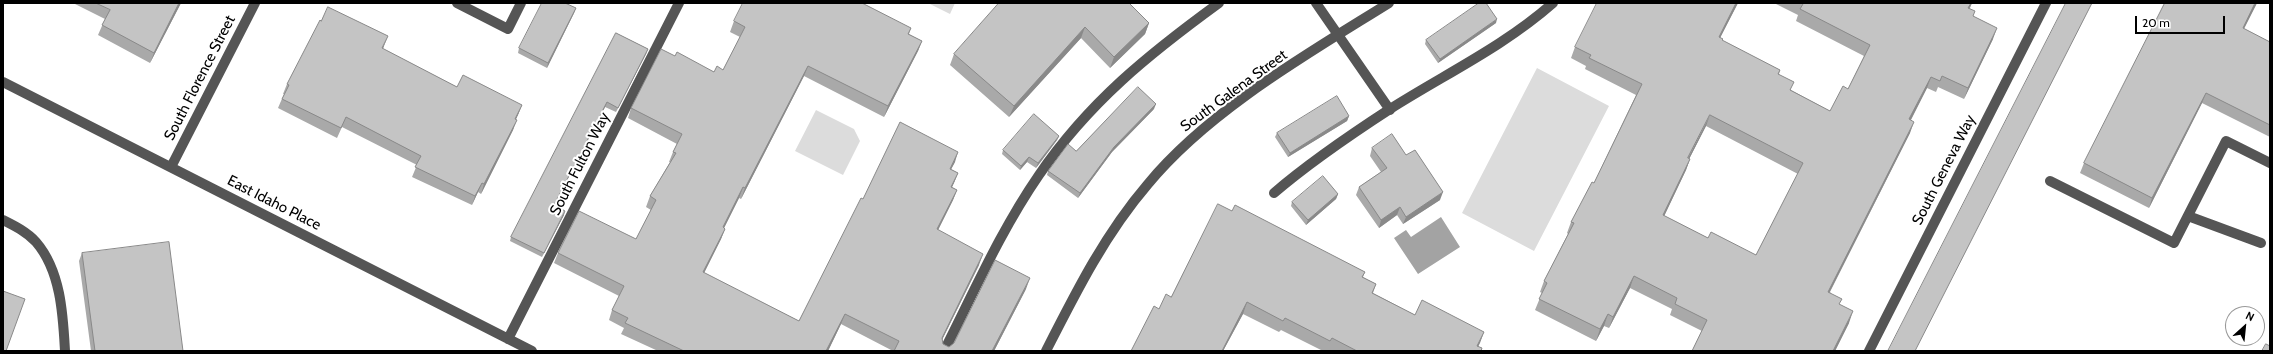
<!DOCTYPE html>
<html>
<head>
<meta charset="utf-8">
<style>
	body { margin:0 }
	#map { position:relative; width:2273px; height:354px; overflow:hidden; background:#fff; font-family:Cabin,sans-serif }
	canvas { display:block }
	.frame { position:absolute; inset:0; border:4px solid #000; pointer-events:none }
	.north { position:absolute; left:2225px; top:306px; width:40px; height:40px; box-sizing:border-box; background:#fff; border:1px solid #999; border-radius:50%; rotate:27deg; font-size:11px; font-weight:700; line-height:16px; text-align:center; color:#000 }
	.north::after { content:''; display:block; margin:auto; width:14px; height:18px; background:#000; clip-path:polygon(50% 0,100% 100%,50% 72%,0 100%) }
	.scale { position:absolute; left:2135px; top:16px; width:90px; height:18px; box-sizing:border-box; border:2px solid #000; border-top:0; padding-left:5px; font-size:12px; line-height:14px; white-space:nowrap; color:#000; -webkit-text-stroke:3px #fff; paint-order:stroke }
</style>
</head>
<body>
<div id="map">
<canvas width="2273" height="354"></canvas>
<div class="frame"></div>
<div class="north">N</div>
<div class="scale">20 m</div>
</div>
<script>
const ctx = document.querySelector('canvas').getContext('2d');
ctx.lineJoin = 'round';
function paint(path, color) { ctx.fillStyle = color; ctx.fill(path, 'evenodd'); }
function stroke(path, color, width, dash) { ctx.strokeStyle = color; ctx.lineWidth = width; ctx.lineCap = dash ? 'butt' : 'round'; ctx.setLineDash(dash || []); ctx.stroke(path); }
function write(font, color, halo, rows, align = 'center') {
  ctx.font = font + ' Cabin,sans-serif'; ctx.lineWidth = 4; ctx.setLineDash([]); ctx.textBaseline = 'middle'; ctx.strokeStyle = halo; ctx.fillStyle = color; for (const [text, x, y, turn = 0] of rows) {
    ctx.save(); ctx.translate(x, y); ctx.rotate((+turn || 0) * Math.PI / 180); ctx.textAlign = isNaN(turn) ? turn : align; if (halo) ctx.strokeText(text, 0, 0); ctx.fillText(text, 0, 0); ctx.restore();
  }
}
paint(new Path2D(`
	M928,3H955L950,14Z
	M1537,68L1609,106L1534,251L1462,213Z
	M816,110L854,129L860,141L843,175L795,151Z`), '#dcdcdc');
paint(new Path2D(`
	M1441,217L1460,247L1418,274L1394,238L1406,230L1411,237Z`), '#a3a3a3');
stroke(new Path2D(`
	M457,3L508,29L521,3
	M1316,3L1390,110
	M3,82L532,351
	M171,167L255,3
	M2050,181L2174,243L2226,141L2270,163
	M1274,193C1310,162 1350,135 1390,109C1445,74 1503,47 1553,3
	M2188,216L2261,243
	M3,220C15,226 27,232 36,242C61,271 63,315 65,351
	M508,339L679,3
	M944,351C974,292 1001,230 1039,175C1089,102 1149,54 1219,3
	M1046,351C1076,292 1105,234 1148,184C1209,110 1309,53 1389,3
	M1869,351L2046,3`), '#555', 10);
paint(new Path2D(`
	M73,3H181L150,63L98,35L105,19Z
	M999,3L1149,23L1145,34L1110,68L1081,38L1009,117L950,65L954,54Z
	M1738,3L1720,37L1722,41L1780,70L1779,74L1791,90L1830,111L1848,89L1864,56L1796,21L1798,15L1774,3H1972L1970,8L1973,16L1993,39L1964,99L1938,87L1936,92L1927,88L1911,120L1910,133L1830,292L1840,305L1849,323L1835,351H1692L1702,331L1670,315L1672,309L1630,288L1609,328L1604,326L1596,341L1535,310L1542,293L1540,292L1544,281L1568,234L1567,233L1571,222L1594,183L1636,95L1585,69L1586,66L1571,58L1575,47ZM1706,126L1798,174L1756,255L1708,238L1664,216L1686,170L1690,159H1689Z
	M2165,3H2257L2244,29L2270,42V137L2202,103L2149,208L2080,173L2084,163Z
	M576,8L574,13L547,68L518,53L519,48Z
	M734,21L911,28L909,34L922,41L918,51L884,117L804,76L741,199L739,198L724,228L725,229L721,239L704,273L799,321L863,199L955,162L951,169L958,173L952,187L957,190L953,200L938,230L979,265L942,340L943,344L949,347L1026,289L994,351H893L841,324L828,351H658L621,334L624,328L609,320L612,310L619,296L554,263L558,253L636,239L651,210L646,207L650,196L670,162H669L673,152L677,144L628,118L631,108L675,56L714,72L723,70L740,37L730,32Z
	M1496,23L1438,63L1425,44L1426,40Z
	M616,33L648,49L646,54L616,112L605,107L554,205L564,215L542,257L510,241L511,237Z
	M384,46L383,49L457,87L522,105L516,119L513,130L481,194L478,192L472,205L412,177L417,165L342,127L337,138L278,108L284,94H283L287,84Z
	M1154,109L1112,152L1078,198L1047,175L1048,171L1076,151Z
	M1349,116L1347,121L1288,157L1275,137L1277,133Z
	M1059,136L1057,140L1036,168L1027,162L1020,170L1002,154L1003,150Z
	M1372,148L1406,155L1440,200L1403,224L1397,215L1379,228L1356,195L1359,187L1381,172L1370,156Z
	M1338,194L1336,199L1306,225L1291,206L1292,202Z
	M1232,211L1365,272L1363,277L1376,284L1373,293L1415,315L1484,332L1478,346L1481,351H1330L1328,350L1327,351H1323L1281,330L1279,332L1243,314L1223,351H1131L1159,309L1171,297Z
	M82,253L183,351H91L79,261Z`), '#a9a9a9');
paint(new Path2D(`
	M179,3H181L150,63L154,53Z
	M1736,3H1738L1715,48L1719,37Z
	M1971,3H1972L1964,19L1968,8Z
	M2255,3H2257L2239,38L2243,28Z
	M576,8L574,13L547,68L548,63Z
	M1497,19L1496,23L1438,63L1440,59Z
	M1149,23L1145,34L1110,68L1114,57Z
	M1085,27L1081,38L1009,117L1014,106Z
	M1997,28L1993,39L1964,99L1968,88Z
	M388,36L384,46L378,58L382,48Z
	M922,41L918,51L884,117L888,106Z
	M648,49L646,54L616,112L618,108Z
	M808,66L804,76L741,199L745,188Z
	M1931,77L1927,88L1905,131L1909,119Z
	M2206,93L2202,103L2149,208L2152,198Z
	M607,102L605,107L552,209L554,205Z
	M1156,104L1154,109L1112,152L1078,198L1080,193L1114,147Z
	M522,105L518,115L511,129L515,119Z
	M1710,115L1706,126L1684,169L1688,158Z
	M1349,116L1347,121L1288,157L1290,153Z
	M517,120L513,130L481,194L484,184Z
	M1914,122L1910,133L1824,303L1828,292Z
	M1059,136L1057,140L1036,168L1038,163Z
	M958,152L955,162L946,179L950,169Z
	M1029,157L1027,162L1020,170L1021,166Z
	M1690,159L1686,170L1659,227L1663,215Z
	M958,173L954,183L947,197L951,187Z
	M482,183L478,192L472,205L475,196Z
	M743,187L739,198L719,238L723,227Z
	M957,190L953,200L933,240L937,229Z
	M1443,192L1440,200L1403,224L1406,217Z
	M1338,194L1336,199L1306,225L1308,220Z
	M1400,207L1397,215L1379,228L1381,220Z
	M565,211L564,215L542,257Z
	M725,229L721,239L699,283L703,272Z
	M983,254L979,265L938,348L942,338Z
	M1634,276L1630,288L1609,328L1613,317Z
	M1030,278L1026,289L994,351H992Z
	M1247,302L1243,314L1223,351H1222Z
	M1853,311L1849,323L1835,351H1833Z
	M845,314L841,324L828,351H826Z
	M1608,314L1604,326L1596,341L1600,329Z
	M1484,332L1480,343L1476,351L1477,346Z`), '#898989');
const building = new Path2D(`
	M96,3H179L154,53L102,25L110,10Z
	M542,3H565L576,8L548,63L519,48Z
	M743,3H862L911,28L908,34L922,41L888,106L808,66L745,188L743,187L723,227L725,229L703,272L799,321L861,198L863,199L900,122L958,152L950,169L958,173L951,187L957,190L937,229L983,254L942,338L943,344L949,347L954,343L995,260L1030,278L992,351H894L899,341L845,314L826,351H684L625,323L628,318L612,310L624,286L558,253L579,211L636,239L656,200L650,196L676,153L673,152L682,134L631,108L661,49L675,56L677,52L714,72L717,66L723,70L745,27L734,21Z
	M999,3H1129L1149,23L1114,57L1085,27L1014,106L954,54Z
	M1479,3H1486L1497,19L1440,59L1426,40Z
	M1597,3H1736L1719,37L1723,39L1722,40L1780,70L1778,74L1794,82L1790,90L1830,111L1843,86L1848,89L1870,45L1800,9L1803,4L1802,3H1971L1968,8L1975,11L1973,16L1997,28L1968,88L1942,76L1940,81L1931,77L1909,119L1914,122L1828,292L1842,299L1839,304L1853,311L1833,351H1692L1707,320L1675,304L1677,298L1634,276L1613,317L1608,314L1600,329L1539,299L1547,283L1544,281L1574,223L1571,222L1592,182L1594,183L1642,84L1589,58L1591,55L1575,47ZM1710,115L1803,163L1756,255L1711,232L1708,238L1663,215L1690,159L1688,158Z
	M2066,3H2092L1915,351H1888Z
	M2165,3H2255L2243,28L2270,42V125L2206,93L2152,198L2084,163Z
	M328,7L388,36L382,48L457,87L463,75L522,105L515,119L517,120L484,184L482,183L475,196L415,167L421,156L346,117L341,128L282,99L289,85L287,84L320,20L321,21Z
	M616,33L648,49L618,108L607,102L554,205L565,211L544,253L511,237Z
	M1138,87L1156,104L1114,147L1080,193L1048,171L1068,144L1076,151Z
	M1337,96L1349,116L1290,153L1277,133Z
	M1034,114L1059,136L1038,163L1029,157L1021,166L1003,150Z
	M1392,134L1406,155L1415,150L1443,192L1406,217L1400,207L1381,220L1359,187L1387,168L1372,148Z
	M1323,176L1338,194L1308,220L1292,202Z
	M1218,204L1232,211L1235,205L1365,272L1362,277L1376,284L1372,293L1415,315L1422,300L1484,332L1477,346L1482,348L1481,351H1357L1332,338L1330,341L1285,318L1283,321L1247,302L1222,351H1131L1154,306L1159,309L1166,294L1171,297Z
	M169,242L183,351H95L82,253Z
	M3,291L25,299L6,351H3Z
	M2266,344L2270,346V351H2262Z`);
paint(building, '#c4c4c4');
stroke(building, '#898989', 1);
write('15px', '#000', '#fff', [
	["South Florence Street",200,78,-63],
	["South Galena Street",1234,91,-36],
	["South Fulton Way",580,164,-63],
	["South Geneva Way",1944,170,-63],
	["East Idaho Place",274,203,27]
]);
</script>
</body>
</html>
